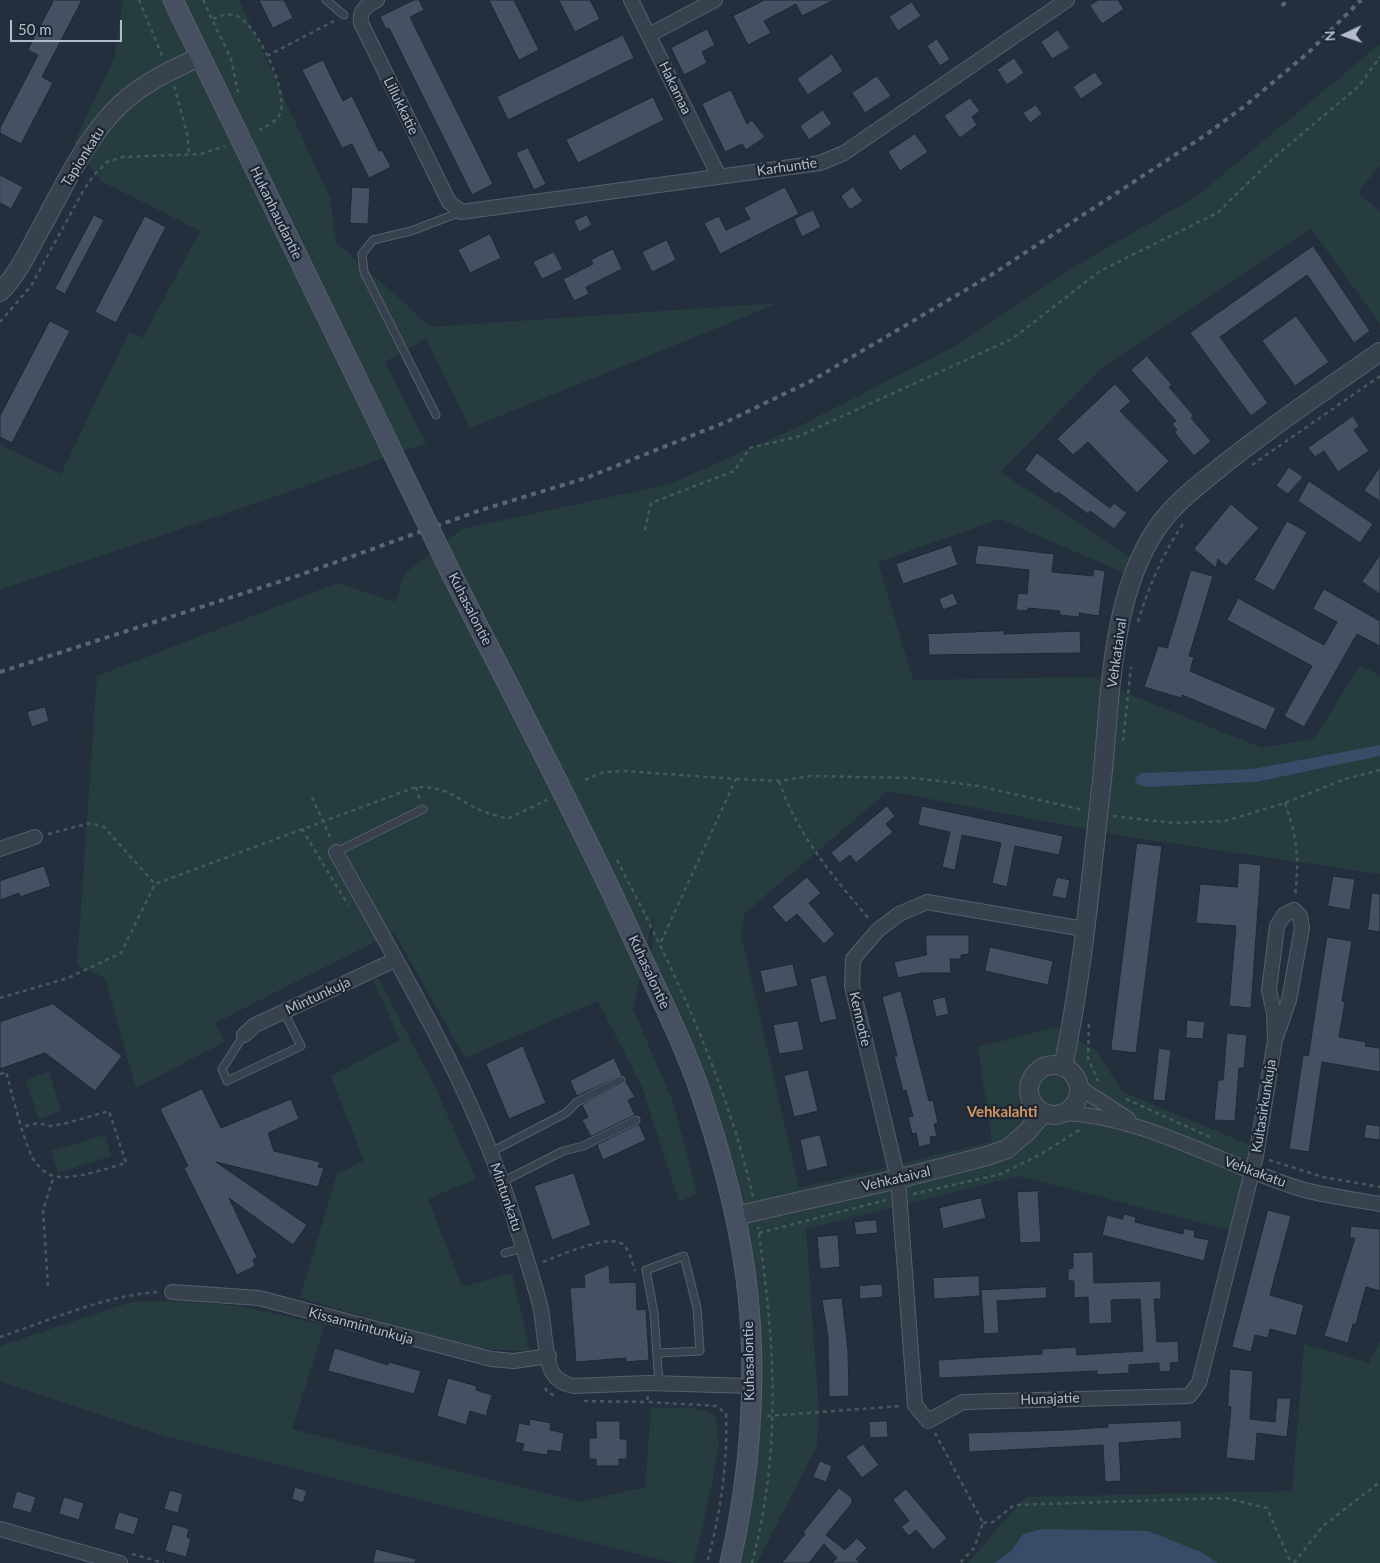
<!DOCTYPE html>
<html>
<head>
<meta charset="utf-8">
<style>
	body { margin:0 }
	#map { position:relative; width:1380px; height:1563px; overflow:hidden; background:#242f3e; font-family:Lato,sans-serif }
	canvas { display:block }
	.north { position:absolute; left:1320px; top:10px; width:50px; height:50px; -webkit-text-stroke:4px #1d2633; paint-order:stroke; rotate:267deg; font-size:14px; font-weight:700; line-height:20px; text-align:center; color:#b4bcc9 }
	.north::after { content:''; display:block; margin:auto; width:18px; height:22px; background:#b4bcc9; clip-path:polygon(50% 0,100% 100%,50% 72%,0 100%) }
	.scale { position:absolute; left:10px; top:20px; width:112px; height:22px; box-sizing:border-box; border:2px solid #b4bcc9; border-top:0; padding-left:6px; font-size:15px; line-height:18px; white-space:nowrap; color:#b4bcc9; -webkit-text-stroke:4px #1d2633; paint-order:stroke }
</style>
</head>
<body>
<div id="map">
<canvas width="1380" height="1563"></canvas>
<div class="north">N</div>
<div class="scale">50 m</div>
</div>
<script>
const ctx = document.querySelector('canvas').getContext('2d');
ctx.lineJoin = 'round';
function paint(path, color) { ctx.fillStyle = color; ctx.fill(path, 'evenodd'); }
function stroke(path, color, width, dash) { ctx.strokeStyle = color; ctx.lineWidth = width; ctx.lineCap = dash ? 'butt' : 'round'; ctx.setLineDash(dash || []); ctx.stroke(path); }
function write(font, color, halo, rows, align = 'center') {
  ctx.font = font + ' Lato,sans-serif'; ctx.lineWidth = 4.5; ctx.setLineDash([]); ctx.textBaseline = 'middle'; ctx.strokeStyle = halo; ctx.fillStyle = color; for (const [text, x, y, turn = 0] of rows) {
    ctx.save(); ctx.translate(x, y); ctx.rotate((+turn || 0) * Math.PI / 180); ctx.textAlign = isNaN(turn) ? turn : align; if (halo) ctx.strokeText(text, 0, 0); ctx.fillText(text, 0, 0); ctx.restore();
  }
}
paint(new Path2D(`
	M123,0H239L330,198L336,242L431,327L779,303L470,428L426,338L385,362L426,443L271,498L0,590V445L61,474L129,332L143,338L200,231L101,181L74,143L114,59Z
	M1380,44V165L1358,192L1380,212V324L1311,228L1103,367L1000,472L1136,561L1129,575L1000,519L878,562L913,680L1094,677L1136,697L1262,748L1315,738L1360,665L1380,676V745L1252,769L1142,773L1191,786L1256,782L1380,756V874L1122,836L888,791L745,913L741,934L799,1188L992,1142L978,1047L1057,1027L1096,1051L1123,1092L1257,1148L1234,1231L1018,1176L806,1229L819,1413L817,1445L757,1563H739L749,1525L760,1424L753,1266L731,1157L706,1079L652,954L654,914L633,1009L673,1102L697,1193L679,1202L642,1087L598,1001L465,1058L394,932L215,1023L224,1042L136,1088L105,978L77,965L97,676L338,583L395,602L405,573L462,529L670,484L798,427L955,346L1079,264L1197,196Z
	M378,978L435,1087L476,1179L428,1199L462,1287L512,1273L530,1351L477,1349L300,1298L337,1174L364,1161L331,1076L400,1040L373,980Z
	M49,1072L61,1111L39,1119L26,1080Z
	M105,1135L111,1156L58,1173L51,1151Z
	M176,1301L240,1306L325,1325L292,1429L581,1502L645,1487L651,1408C672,1409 698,1404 716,1417L719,1443L712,1485L694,1563H674L165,1436L0,1381V1346L131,1302Z
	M1380,1341V1563H968L1025,1497L1292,1491L1304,1344L1369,1363Z`), '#263c3f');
paint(new Path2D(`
	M1380,745V756L1256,782L1147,787L1137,784L1135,777L1142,773L1252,769Z
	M1043,1529L1148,1531L1201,1552L1218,1563H994L1012,1550L1023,1534Z`), '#394c67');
const building = new Path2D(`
	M54,0H82L42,77L53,83L21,144L0,133V128L38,55L28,50Z
	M259,0H284L293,18L273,28Z
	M414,0H419L424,10L410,17L493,184L472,195L389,28L386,29L380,17Z
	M489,0H514L539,50L519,60Z
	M559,0H590L600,19L575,32Z
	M765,0H834L802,16L796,4L764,21L771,33L748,45L733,16Z
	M1098,0H1118L1124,9L1102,24L1090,6Z
	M912,2L921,16L898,31L889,17Z
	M707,29L715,45L702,52L707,63L684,75L671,48Z
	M1058,30L1070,48L1052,59L1041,42Z
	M623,35L634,58L508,120L497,97Z
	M937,39L950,59L940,66L927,46Z
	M832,54L843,71L808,95L797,79Z
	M1014,58L1024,73L1007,85L997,70Z
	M323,60L343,101L352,96L379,151L382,150L391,167L369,178L352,144L342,148L302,70Z
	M1095,72L1103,84L1081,99L1073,87Z
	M877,76L891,96L865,113L852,93Z
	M731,90L747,124L752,120L765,137L746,150L742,144L725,152L702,104Z
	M653,97L664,120L578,163L566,140Z
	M970,98L980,111L972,117L977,125L960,138L944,116Z
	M1036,105L1042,114L1030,123L1023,113Z
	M823,110L832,124L809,140L800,126Z
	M915,134L928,152L900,171L888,152Z
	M528,148L546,184L534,190L516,153Z
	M0,175L23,187L11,209L0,203Z
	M352,187L370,188L368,224L350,223Z
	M785,187L799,214L720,254L704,223L719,216L726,230L750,219L744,208Z
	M853,187L863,201L850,210L841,196Z
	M813,210L821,227L802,237L794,219Z
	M94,215L104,220L65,294L55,289Z
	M587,215L592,225L579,232L574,221Z
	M145,216L166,227L116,323L95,312Z
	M490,234L501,258L470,273L458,250Z
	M667,240L676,260L652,272L642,252Z
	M1313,246L1370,331L1354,343L1307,275L1220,337L1268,403L1251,416L1190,333Z
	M613,249L622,269L586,287L589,294L574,301L563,279L593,264L591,260Z
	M554,252L563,269L542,279L533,262Z
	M1296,316L1329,362L1295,386L1262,341Z
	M50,321L70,331L12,443L0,437V416Z
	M1147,356L1172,385L1169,387L1194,416L1191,418L1211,441L1194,456L1174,432L1177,430L1172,424L1176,421L1131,370Z
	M1115,384L1131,401L1120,411L1169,461L1137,493L1088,442L1073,455L1057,439Z
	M1353,416L1359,426L1354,430L1369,451L1338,472L1324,451L1315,457L1308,448Z
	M1037,453L1110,508L1114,503L1127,513L1114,529L1090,511L1088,514L1058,492L1056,494L1025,470Z
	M1289,467L1303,477L1288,494L1276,486Z
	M1380,467V501L1364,491Z
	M1309,481L1373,524L1360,543L1298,501Z
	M1231,504L1259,528L1226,566L1218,559L1216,568L1194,549Z
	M1287,521L1307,532L1274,591L1254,580Z
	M951,545L958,565L903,584L896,564Z
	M978,545L1054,554L1052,572L1093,576L1094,569L1105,571L1099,616L1079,613L1080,617L1060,615V611L1028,608V611L1016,610L1018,593L1027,594L1029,570L975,564Z
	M1380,555V594L1362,582Z
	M1191,570L1213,576L1189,656L1194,657L1190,671L1276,708L1266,730L1182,695L1181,698L1144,687L1158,646L1167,648Z
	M1324,589L1380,621V646L1357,634L1304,727L1284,716L1312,666L1227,620L1238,598L1324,645L1337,622L1313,609Z
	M953,593L958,604L943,610L939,599Z
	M1004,631V634L1080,631L1081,653L929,655L928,634Z
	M45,707L49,721L32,727L27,712Z
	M887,806L895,816L886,824L893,832L856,863L850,855L840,863L831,853Z
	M922,806L1063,836L1059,855L1015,846L1007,887L992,883L1001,843L962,835L955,870L942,867L950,832L918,825Z
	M1137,843L1162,846L1136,1053L1111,1050Z
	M1239,863L1261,865L1251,1008L1229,1006L1236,926L1196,923L1200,884L1237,887Z
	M44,866L51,886L20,897L19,893L0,900V881Z
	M1333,876L1355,879L1350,910L1328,906Z
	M807,877L821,893L809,903L835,934L824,944L797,914L786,923L772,907Z
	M1057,877L1070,880L1066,899L1052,896Z
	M1372,893L1380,894V932L1368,930Z
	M926,935H969V954L961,955V959H950L951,973H922L898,978L894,962L926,955Z
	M1327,937L1352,941L1342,1001L1345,1002L1339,1037L1366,1042L1365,1046L1380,1048V1072L1322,1062L1309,1152L1289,1149L1303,1055L1308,1056Z
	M990,947L1053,961L1048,985L985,971Z
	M793,964L798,986L765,993L760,971Z
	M826,975L837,1019L820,1023L810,979Z
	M901,991L929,1101L933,1100L938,1123L934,1124L937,1136L930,1137L931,1144L919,1147L916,1133L912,1134L908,1117L913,1116L906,1090L903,1091L894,1056H897L882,997Z
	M945,997L949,1014L936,1017L932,1000Z
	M53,1004L122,1056L95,1091L45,1053L0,1069V1022Z
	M1187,1020L1205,1022L1203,1039L1186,1038Z
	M798,1021L804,1050L779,1054L773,1025Z
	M1227,1033L1247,1035L1244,1068H1239L1235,1121L1214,1120L1218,1080H1223Z
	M523,1046L546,1103L509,1119L486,1064Z
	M1159,1048L1171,1050L1165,1101L1153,1100Z
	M614,1058L622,1075L577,1096L570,1081Z
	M808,1070L818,1111L794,1117L784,1076Z
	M626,1082L635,1097L628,1100L635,1115L592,1136L590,1135L582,1120L588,1117L582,1105Z
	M202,1089L221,1128L291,1099L299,1119L268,1133L274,1151L320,1162L318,1167L324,1168L318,1187L216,1162L307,1225L293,1245L229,1198L257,1257L253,1260L255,1266L237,1275L184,1168L188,1166L160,1109Z
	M639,1124L646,1140L603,1160L597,1145Z
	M1366,1124L1380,1126V1140L1364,1138Z
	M820,1135L828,1166L807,1171L800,1140Z
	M574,1173L591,1225L552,1240L534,1186Z
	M1038,1191L1041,1242L1020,1243L1017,1192Z
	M981,1198L986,1218L943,1229L939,1208Z
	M1268,1210L1291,1216L1270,1295L1304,1305L1296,1336L1270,1329L1268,1338L1255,1335L1251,1352L1232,1347Z
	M1124,1214L1136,1217L1135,1222L1183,1234L1184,1228L1195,1231L1194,1237L1209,1240L1204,1261L1102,1235L1107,1215L1122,1219Z
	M876,1220L878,1233L856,1235L854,1222Z
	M1351,1226L1380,1229V1291L1366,1287L1356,1324H1353L1348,1343L1324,1336L1355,1238H1350Z
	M838,1235L840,1267L820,1269L817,1237Z
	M1093,1252L1094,1283L1161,1281V1299H1154L1157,1342L1178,1341L1179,1362L1170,1363L1171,1371L1159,1372V1363L1129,1365V1373L1097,1375V1371L939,1378L938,1360L1042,1354V1349L1076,1347L1077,1355L1143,1351L1140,1299L1111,1300L1112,1323L1089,1324L1088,1297L1074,1298V1281H1068V1269L1073,1268V1253Z
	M609,1265L610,1283L636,1282L637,1310L646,1309L649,1360L626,1362V1358L576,1362L570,1288L585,1287L584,1275Z
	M979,1276L980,1296L934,1299L933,1278Z
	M882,1284L883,1297L860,1299L859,1286Z
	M1046,1287L1047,1298L997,1301L999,1333L984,1334L981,1290Z
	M842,1298L848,1350L849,1396L829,1397L828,1337L822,1300Z
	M335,1348L388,1365L389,1362L421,1371L414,1394L328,1371Z
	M1230,1369L1253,1371L1250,1419L1275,1422L1277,1398H1291L1287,1437L1257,1433L1255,1461L1226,1458L1231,1407H1228Z
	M448,1378L477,1386L476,1390L492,1395L486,1416L470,1411L466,1425L437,1416Z
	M530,1419L551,1423L550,1430L564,1433L561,1452L548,1450L547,1455L522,1451L524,1444L515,1442L519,1423L529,1425Z
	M596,1421H620V1439H627V1459H619V1466H596V1459H589V1438H596Z
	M887,1421L888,1437L870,1438L869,1422Z
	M1181,1421L1182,1438L1119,1443L1121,1481L1105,1482L1103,1445L969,1452L968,1433L1064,1430L1108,1427V1424Z
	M863,1444L879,1465L862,1478L846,1457Z
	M820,1461L832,1466L826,1482L813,1477Z
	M295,1487L307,1491L303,1503L292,1499Z
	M839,1488L852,1498V1503L826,1535L845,1550L857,1538L867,1548L856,1559L861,1563H832L837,1558L824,1544L809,1563H782L805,1534L803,1533Z
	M906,1489L947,1538L933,1550L916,1530L909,1536L901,1527L909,1521L893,1500Z
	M170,1490L183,1494L178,1513L164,1509Z
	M17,1491L36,1497L31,1513L12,1508Z
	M64,1497L84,1503L79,1520L59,1514Z
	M119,1512L139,1518L134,1535L114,1529Z
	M173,1524L189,1529L187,1537L191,1539L186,1557L165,1551Z
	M376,1549L416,1559L415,1563H373Z`);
paint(building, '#455162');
stroke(building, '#1f2835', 1);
const service = new Path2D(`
	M326,0L344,15
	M436,415L364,272L362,254L373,240L411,231L461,212
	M336,852L423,809
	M244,1035L222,1069L227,1081L301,1046L284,1012
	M491,1152L566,1113L577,1102L621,1080
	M502,1182L563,1151L583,1146L636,1120
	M505,1253L523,1248
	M658,1353L700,1351L697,1308L684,1256L646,1270L654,1313L659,1383`);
const minor = new Path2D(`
	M377,0C366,6 359,10 361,23L449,202L461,212L820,163L844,153L1067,0
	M631,0L719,176
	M649,35L715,0
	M0,849L35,837
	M336,852C401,970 472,1086 513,1215C522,1245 532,1275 540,1305C544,1322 545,1359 552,1372C557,1380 563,1384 573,1386L648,1383L751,1386
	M1084,929L927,902L899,914L878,930L853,959L852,986L898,1179L915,1405L928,1421L963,1402L1189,1396L1199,1383L1256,1156L1275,1040L1289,1000L1302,928L1300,916L1294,910L1284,915L1277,926L1269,990L1274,1013L1275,1040
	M244,1035L255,1025L395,960
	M1079,1087L1128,1119
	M1064,1113C1147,1117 1220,1164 1298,1188C1324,1196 1353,1199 1380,1204
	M172,1292L259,1298L491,1359L514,1361L549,1356
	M0,1529L120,1563`);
const tertiary = new Path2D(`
	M0,292C18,275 29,249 41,228C62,190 82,146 111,114C135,87 168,71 200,57
	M1029 1090a25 25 0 1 1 50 0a25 25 0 1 1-50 0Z
	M1063,1067C1083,973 1091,876 1102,780C1111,696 1110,582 1167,515C1184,495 1206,479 1227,462C1276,423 1328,388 1380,352
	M735,1216L898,1179L987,1156L1007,1149L1027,1132L1043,1113`);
const secondary = new Path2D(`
	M173,0L380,426
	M452,575C511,691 572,806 627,925C652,981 681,1036 701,1094C723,1159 741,1227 748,1295C757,1383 750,1477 730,1563`);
stroke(service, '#565f6c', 9);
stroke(minor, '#565f6c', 16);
stroke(tertiary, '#565f6c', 20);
stroke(secondary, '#565f6c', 21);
stroke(new Path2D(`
	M139,0L163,58
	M203,0L231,59L238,92
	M213,19C221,15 230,12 239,17C258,28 289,92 280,114C276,122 267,126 259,130
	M267,56L334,21
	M174,86L187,133L189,155
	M0,322L31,286L83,191L94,175L107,162L123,157L201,154L225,146
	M1252,465L1380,376
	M645,530L651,503L734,471L750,448L797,437L1012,339L1100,271L1217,213L1277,155L1359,86L1380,57
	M1138,622C1149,585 1163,553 1185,521
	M1123,741L1131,667
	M736,779L779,781L810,776L914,778L979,786L1083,810
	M585,780L604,772L625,771L736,779L660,944
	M779,781C797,835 833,876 869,919
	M416,787L420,800
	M312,797L331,839
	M1285,803C1298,841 1299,857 1295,897
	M1113,816L1174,823L1225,821L1285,803L1345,779L1380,770
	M302,829L348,905
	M48,834L91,823L104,827L155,884
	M617,860C673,967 726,1079 753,1197
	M0,998L68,978L121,953L155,884L416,787C451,786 456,801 485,812C492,815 500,816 507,819L547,800
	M1089,1024L1088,1058L1098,1081
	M0,1074L6,1072C12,1092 25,1150 36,1163C43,1172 51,1177 62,1177C83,1177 105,1169 126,1163L109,1111L67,1123L50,1126L38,1123L22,1127
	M1126,1099L1212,1138
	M1269,1160L1323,1177L1380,1187
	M913,1194L1001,1174L1041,1154L1081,1129
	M759,1233L886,1200
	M543,1262C559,1256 611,1232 624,1245C630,1252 632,1262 635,1271
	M48,1286L43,1210L54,1176
	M0,1337C51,1320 105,1295 159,1292
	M545,1388L548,1393L554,1395
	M648,1396L647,1402L717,1406L726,1414C728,1463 720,1516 707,1563
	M584,1401L647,1402
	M767,1416L901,1406
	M935,1433L983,1523L974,1548L960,1563
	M983,1523L993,1522L1014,1505L1225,1498L1267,1508L1291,1563
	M132,1554L164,1563
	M752,1563C782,1448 775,1343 758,1227
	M1294,1563L1323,1526L1380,1482`), '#44595c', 2.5, [4, 4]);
stroke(service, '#38414e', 7);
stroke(minor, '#38414e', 14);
stroke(tertiary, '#38414e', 18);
stroke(secondary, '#465061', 19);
stroke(new Path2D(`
	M1282,6L1287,0
	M0,672L300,575L481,510L586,478L726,422L811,381L991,275L1207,134L1246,105L1309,52L1361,0`), '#5a6575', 4, [5, 5]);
const secondaryBridge = new Path2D(`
	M380,426L452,575`);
stroke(secondaryBridge, '#565f6c', 21, []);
stroke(secondaryBridge, '#465061', 19);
write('14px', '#b4bcc9', '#1d2633', [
	["Hakamaa",675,88,64],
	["Lillukkatie",401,106,64],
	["Tapionkatu",83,157,-58],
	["Karhuntie",787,167,-8],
	["Hukanhaudantie",276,213,64],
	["Kuhasalontie",470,609,63],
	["Vehkataival",1117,653,-82],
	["Kuhasalontie",649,972,65],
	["Mintunkuja",318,996,-25],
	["Kennotie",860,1019,77],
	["Kultasirkunkuja",1264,1106,-81],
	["Vehkakatu",1255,1172,20],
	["Vehkataival",896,1179,-13],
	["Mintunkatu",506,1197,71],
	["Kissanmintunkuja",361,1326,15],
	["Kuhasalontie",749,1361,-91],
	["Hunajatie",1050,1399,-2]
]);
write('bold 15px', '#d59563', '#1d2633', [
	["Vehkalahti",1002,1112]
]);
</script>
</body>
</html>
